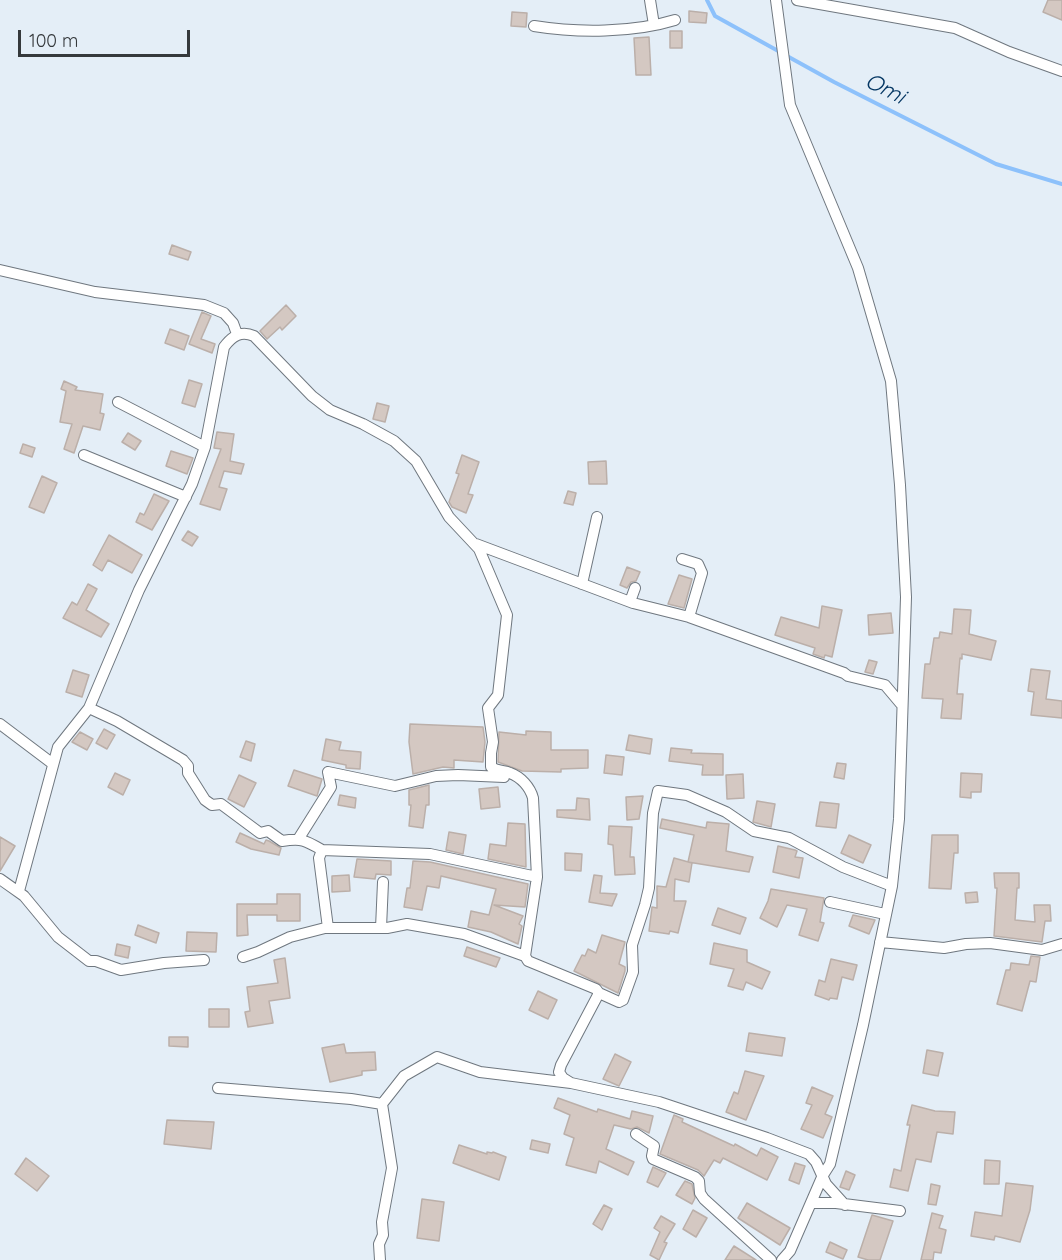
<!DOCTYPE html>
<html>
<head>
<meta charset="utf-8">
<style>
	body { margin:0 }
	#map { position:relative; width:1062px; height:1260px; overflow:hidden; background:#e4eef7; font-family:Quicksand,sans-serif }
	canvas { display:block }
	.scale { position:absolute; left:18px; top:30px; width:172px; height:27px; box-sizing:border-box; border:3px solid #35393c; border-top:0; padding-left:8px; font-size:18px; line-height:21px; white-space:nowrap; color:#35393c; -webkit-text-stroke:4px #e4eef7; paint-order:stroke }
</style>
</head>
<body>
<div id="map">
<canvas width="1062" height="1260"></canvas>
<div class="scale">100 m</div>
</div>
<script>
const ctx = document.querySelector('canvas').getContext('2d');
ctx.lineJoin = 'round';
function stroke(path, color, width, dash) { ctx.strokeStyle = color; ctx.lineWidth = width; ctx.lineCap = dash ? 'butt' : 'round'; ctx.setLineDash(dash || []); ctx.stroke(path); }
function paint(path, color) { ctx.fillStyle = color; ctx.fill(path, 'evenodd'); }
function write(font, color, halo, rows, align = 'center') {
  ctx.font = font + ' Quicksand,sans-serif'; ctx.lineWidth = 4.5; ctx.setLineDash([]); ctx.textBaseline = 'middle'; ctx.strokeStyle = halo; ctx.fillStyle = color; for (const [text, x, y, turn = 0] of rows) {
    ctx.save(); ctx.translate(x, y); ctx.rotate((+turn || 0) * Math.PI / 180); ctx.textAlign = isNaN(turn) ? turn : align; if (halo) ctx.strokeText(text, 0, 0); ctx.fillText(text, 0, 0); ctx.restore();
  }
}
stroke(new Path2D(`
	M707,0L715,16L780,52
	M787,56L834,82L996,164L1062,184`), '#8dc1fb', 4);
const building = new Path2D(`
	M1048,0H1062V20L1043,12Z
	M689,11L707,13L706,23L689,22Z
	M512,12L527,13L526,27L511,26Z
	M670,31H682V48H670Z
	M649,37L651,75H636L634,38Z
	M172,245L191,252L188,260L169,254Z
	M286,305L296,316L282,330L280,327L267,339L260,331Z
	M202,312L211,316L201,339L215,344L212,353L189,344Z
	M170,329L189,336L184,350L165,343Z
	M189,380L202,384L195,407L182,403Z
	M64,381L77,387L75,390L103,394L100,413L104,414L100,430L83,426L74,453L64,449L72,424L60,422L66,391L61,389Z
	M377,403L389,406L385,422L373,419Z
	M217,432L234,434L230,461L244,464L241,474L224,471L219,487L227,489L220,510L200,504L221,449L214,448Z
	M128,433L141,441L135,450L122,442Z
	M23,444L35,448L32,457L20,453Z
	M171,451L193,458L187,474L166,466Z
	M462,455L479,462L468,494L473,495L466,513L452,507L449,502L459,474L456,473Z
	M606,461L607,484H589L588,462Z
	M42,476L57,483L44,513L29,507Z
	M568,491L576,493L573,505L564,503Z
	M154,494L169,501L152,530L136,522L140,513L144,515Z
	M188,531L198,537L192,546L182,540Z
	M109,535L142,555L132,573L108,560L102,571L93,565Z
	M627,567L640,572L636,581L631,582L627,588L620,585Z
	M679,575L692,579L684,608L668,604Z
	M88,584L97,589L86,610L109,624L101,637L63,618L72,602L77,605Z
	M822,606L842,610L832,657L825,655L824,658L813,654L815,648L775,635L781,617L819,628Z
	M954,609L971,610L969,634L996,641L991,660L962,654V659L960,658L957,694H963L961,719L941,718L943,699L922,698L925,664H930L934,638H939L940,632L952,634Z
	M891,613L893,633L869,635L868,615Z
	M869,660L877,662L873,674L865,672Z
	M1031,669L1050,671L1046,699L1062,701V718L1031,715L1034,692L1028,691Z
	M73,670L89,675L82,697L66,692Z
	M410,724L483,727L485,742L483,762L454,760V768L443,767L413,774L409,742Z
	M104,729L115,735L107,749L96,743Z
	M526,731L551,732V750H588V768L561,769V772L522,771L498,762L499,732L526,735Z
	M80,732L93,739L87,750L72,742Z
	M629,735L652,739L650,754L626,750Z
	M326,739L341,742L339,750L361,752L360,769L346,768V765L322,760Z
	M246,741L255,744L251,761L240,757Z
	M671,748L692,750L691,753L723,754V775H702L703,765L669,761Z
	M606,755L624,757L622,775L604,773Z
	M837,763L846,764L844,779L834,777Z
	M294,770L322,779L317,796L288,786Z
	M115,773L130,780L123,795L108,787Z
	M961,773L982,774L981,792H971V798L960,797Z
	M743,774L744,798L727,799L726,775Z
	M239,775L256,783L244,807L228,799Z
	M429,785V805H426L423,828L409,826L411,805H409V790Z
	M498,787L500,807L481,809L479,789Z
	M340,795L356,798L355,808L338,805Z
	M643,796L639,819L627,820L626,797Z
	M577,798L589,799L590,820L557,817V810H576Z
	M757,801L775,804L771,827L753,822Z
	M820,802L839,804L836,828L816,826Z
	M662,819L706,828L707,822L729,824L726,851L753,857L749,872L688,862L694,835L660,828Z
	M508,823L525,824L526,867L488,859L490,844L506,846Z
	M609,826L632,827L630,857H634L635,874L615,875L613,845L608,844Z
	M449,832L466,835L463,854L446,850Z
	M240,833L264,844L266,840L269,841L281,848L279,855L251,849L236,842Z
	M849,835L871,845L863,863L841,853Z
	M932,835H958V853H954L951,889L929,888Z
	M0,837L15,846L0,871Z
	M778,846L795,850L797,851L795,857L803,858L799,878L773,872Z
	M565,853L582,854L581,871L565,870Z
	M674,858L692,863L689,882L675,879L674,901H686L678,933L670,931L669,934L649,931L652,907L657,908V886L666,887Z
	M357,859L391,861V875L376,874L375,879L354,877Z
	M413,861L430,862L528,884L525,907L494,905L523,916L519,924L522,926L518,944L491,932L468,927L471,911L489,915L496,889L441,876L439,888L427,886L422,910L404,907L407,888H410Z
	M994,873H1019V888H1017L1015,920L1035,922L1034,905H1050L1051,921H1045L1042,942L994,936L997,888H995Z
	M349,875L350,891L332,892V876Z
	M594,875L602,876L600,893L617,894L612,906L589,902Z
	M771,889L824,898L820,922L824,923L818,941L799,935L807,909L787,905L777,927L760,918L768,901Z
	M977,892L978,902L966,903L965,893Z
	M277,894H300V921H277V915H247L248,935L237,936V904H277Z
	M718,908L746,918L740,934L712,925Z
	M853,915L875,920L869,934L849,926Z
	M138,925L159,933L156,943L135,935Z
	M187,932L217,933L216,952L186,951Z
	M602,935L625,942L619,964L625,967V971L618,993L574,971L582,955L585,956L588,949L596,953Z
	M714,943L747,950V962L770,972L762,989L746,982L743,990L728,986L734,969L710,964Z
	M117,944L130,947L128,958L115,955Z
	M467,947L500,958L496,967L464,956Z
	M1031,956L1040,957L1036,982L1030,981L1022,1011L997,1004L1006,970H1010L1011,963L1029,965Z
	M285,958L290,998L269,1001L273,1023L248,1027L245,1012L250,1011L247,987L278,983L274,960Z
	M831,959L857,965L853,980L842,977L837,999L830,998L829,1000L815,995L819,980L825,982Z
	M538,991L557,1000L548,1019L529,1010Z
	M209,1009H229V1027H209Z
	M749,1033L785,1038L782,1056L746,1051Z
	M169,1037H188V1047L169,1046Z
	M344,1044L346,1053L375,1052L376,1070L362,1071V1075L330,1082L322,1048Z
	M927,1050L943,1053L938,1076L923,1073Z
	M615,1054L631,1062L619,1086L603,1079Z
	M745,1071L764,1076L746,1120L726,1112L734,1092L738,1094Z
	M812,1087L833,1096L825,1114L832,1117L823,1138L801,1129L812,1105L806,1103Z
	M558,1098L597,1112L598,1109L630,1119L632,1111L653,1116L649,1133L637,1127L631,1129L614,1125L606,1149L634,1162L628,1175L599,1161L596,1173L566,1165L574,1138L564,1134L570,1115L554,1108Z
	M912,1105L935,1111L955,1112L953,1134L937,1132L931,1162L916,1159L908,1191L890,1187L894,1169L901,1171L910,1125H907Z
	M674,1115L683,1119L682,1122L734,1146L735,1144L757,1156L761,1148L778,1157L767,1180L723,1158L720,1163L714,1160L704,1176L698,1170L660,1154Z
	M167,1120L214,1122L211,1149L164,1144Z
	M532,1140L550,1144L548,1153L530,1149Z
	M459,1145L487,1154V1152L492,1153L493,1152L506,1157L499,1180L453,1163Z
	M26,1158L49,1176L37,1191L15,1174Z
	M985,1160L1000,1161L999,1184H984Z
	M795,1163L805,1166L799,1184L789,1180Z
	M653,1167L666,1173L658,1187L647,1182Z
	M846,1171L855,1175L849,1190L840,1187Z
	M685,1181L692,1184L695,1198L692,1204L676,1195Z
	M1006,1183L1033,1186L1030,1210L1020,1242L995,1236L994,1240L971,1236L975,1212L1002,1216Z
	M931,1184L940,1186L936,1205L928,1204Z
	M422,1199L444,1202L439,1241L417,1238Z
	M747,1203L790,1228L780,1245L738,1218Z
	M604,1205L612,1209L602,1230L593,1224Z
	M693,1210L707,1218L696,1237L683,1229Z
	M932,1213L943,1216L939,1228L946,1230L941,1253L934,1252L933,1260H921Z
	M872,1215L893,1221L880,1260H868L858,1257Z
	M661,1216L675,1224L664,1242L667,1243L659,1260L650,1255L660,1232L654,1228Z
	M830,1242L847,1250L843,1259L826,1252Z
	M734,1246L756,1260H725Z`);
paint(building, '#d4c8c2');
stroke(building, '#bbafa9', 1.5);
const street = new Path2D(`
	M650,0L654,25
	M776,0L790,105L858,268L891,381L900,485L906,597L899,819L892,886L863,1025L830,1164L823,1175L790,1251L782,1260
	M797,0L955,28L1009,52L1062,71
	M534,26C577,33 633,33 675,20
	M0,270L95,292L204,305L224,313L233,323L237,334
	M118,402L205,447
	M84,455L186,497
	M476,544L633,603
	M682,559L698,564L702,573L689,617
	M582,584L597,517
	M635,588L631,599L633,603L689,617L844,673L848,676L885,685L901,704
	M0,724L53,764
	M299,838L331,787L328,772L395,786L436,776L458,775L504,777
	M322,850L430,854L537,877
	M0,879L24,896L58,937L89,961H96L121,970L164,963L204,960
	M19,891L58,747L89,708
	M830,902L885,914
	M328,928L319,858L322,850C305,840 302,838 282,841L268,831L260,833L221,804L212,805L205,800L188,773V766L183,760L117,721L89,708L139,590L192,484L205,447L224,347C232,336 241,330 254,336L312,396L330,410L363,424L394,441L416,461L449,517L479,549L507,615L498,695L488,708L493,742L491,753V767C498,772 504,770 510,773C521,777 530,787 533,798L537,877L525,956
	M381,928L383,882
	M880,942L944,948L966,944L990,943L1042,950L1062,944
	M243,957L258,952L290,937L325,928H387L407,924L464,934L525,956L528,961L596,989L599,993L619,1002L623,1000L633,972L632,945L645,905L649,888L653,813L658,791L687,795L726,812L754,831L789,838L843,867L892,886
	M599,993L561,1065L559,1072L563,1078L571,1083L659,1102L767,1138L809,1154L816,1162L826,1184L845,1205
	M218,1088L351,1099L382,1104L404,1076L437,1057L480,1072L571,1083
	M636,1134L654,1146L652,1156L653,1159L695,1177L699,1181L700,1193L704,1199L771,1260
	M811,1203H836L900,1211
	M380,1260L379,1244L383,1235L382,1222L392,1168L382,1104`);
stroke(street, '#6f777f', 12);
stroke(street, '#fff', 10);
write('italic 22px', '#053763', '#e4eef7', [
	["Omi",885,89,27]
]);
</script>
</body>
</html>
